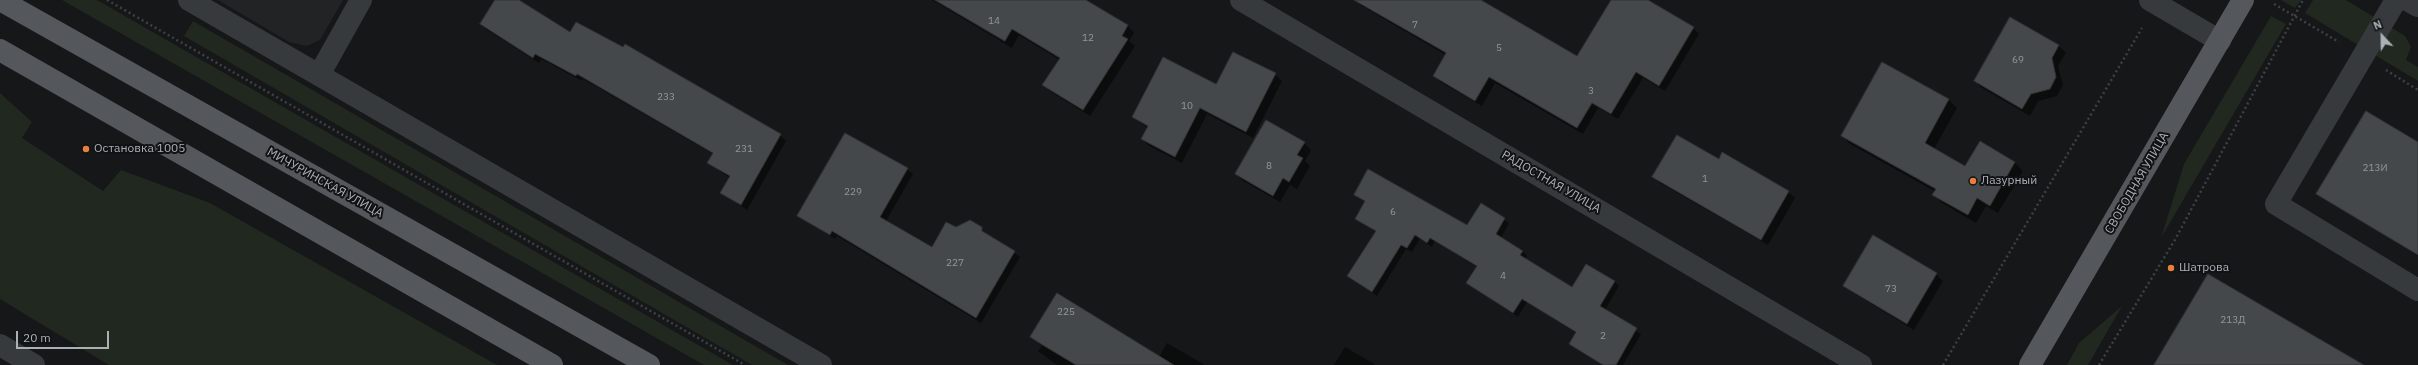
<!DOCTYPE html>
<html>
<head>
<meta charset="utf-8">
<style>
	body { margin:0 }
	#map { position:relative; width:2418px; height:365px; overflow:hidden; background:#161718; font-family:"IBM Plex Sans",sans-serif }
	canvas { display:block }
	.north { position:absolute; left:2362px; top:16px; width:40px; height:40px; -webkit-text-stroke:3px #111213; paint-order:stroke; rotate:338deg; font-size:11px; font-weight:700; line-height:16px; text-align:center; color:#a9b1b7 }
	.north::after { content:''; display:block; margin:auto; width:14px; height:18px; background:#a9b1b7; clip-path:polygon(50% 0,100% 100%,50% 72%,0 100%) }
	.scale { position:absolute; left:16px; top:331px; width:93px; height:18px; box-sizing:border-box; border:2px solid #a9b1b7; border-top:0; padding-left:5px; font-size:12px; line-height:14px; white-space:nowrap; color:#a9b1b7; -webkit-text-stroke:3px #111213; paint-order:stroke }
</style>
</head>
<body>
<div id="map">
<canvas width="2418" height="365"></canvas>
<div class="north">N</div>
<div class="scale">20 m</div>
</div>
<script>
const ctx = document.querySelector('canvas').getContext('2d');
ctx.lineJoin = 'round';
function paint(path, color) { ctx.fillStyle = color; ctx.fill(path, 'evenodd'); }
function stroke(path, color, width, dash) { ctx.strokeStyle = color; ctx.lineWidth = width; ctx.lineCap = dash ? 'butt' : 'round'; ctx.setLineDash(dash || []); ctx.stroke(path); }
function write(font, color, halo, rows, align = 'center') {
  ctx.font = font + ' "IBM Plex Sans",sans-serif'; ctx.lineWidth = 4; ctx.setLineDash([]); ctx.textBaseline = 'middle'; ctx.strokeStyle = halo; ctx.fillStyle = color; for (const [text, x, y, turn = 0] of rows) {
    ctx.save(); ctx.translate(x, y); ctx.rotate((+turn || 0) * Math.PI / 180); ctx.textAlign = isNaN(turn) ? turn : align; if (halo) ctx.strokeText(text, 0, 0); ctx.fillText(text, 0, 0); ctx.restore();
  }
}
paint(new Path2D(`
	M218,0H343L320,40L307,46L289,42Z`), '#222325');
paint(new Path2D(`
	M62,0H97L733,365H704Z
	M2281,0H2301L2295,8Z
	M2313,0H2346L2405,36L2411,47L2406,60L2418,67V81L2305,13Z
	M2271,16L2286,24L2161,238L2184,164Z
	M193,21L788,365H752L184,36Z
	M0,93L32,122L22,138L103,191L121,170L210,203L497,365H109L0,299Z
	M2122,306L2088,365H2067L2079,343Z`), '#212820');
paint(new Path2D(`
	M497,0H518L571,34L780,135L786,141L747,210L722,193L730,178L708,163L713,154L583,79L582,81L541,59L539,63L487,30L481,24Z
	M932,0H1084L1128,26L1134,33L1129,41L1135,46L1090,116L1051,92L1044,85L1060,60L1019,35L1012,48Z
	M1355,0H1479L1577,57L1612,0H1646L1693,28L1699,34L1665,91L1643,78L1618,119L1598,108L1583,134L1495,83L1482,106L1440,82L1434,76L1446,55L1360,5Z
	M2011,19L2059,46L2066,53L2058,66L2063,85L2057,96L2038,101L2030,116L1982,88L1975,81Z
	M1234,53L1275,74L1282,81L1253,138L1207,114L1182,163L1149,146L1142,139L1148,128L1133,117L1217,86Z
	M1882,63L1949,100L1957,108L1934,149L1966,167L2015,163L2023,171L1998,213L1986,206L1976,223L1942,203L1934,195L1936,192L1850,144L1842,136Z
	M1304,143L1311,150L1305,161L1310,166L1297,189L1290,185L1280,202L1243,181L1236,174Z
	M2418,144V256L2317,193Z
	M1723,154L1788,192L1795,198L1768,245L1660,183L1654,177L1719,160Z
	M907,169L913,174L886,221L933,248L956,229L981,228L987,235L1020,257L981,323L837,236L835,239L798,216Z
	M1355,195L1468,226L1481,204L1509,223L1501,238L1523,251L1527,256L1525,259L1572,289L1614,281L1619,286L1605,310L1641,334L1623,365H1602L1570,344L1576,333L1527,302L1518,317L1467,283L1477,267L1435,241L1432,247L1420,239L1412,252L1406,249L1377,296L1348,276L1376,232L1356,219L1365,202Z
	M1936,274L1943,281L1914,330L1852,292L1845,285Z
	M1031,337L1159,357L1167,343L1205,365H1057L1038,351L1042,346Z
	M1345,347L1373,363L1375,365H1334Z`), '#0007');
const building = new Path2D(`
	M495,0H519L570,32L576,22L623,47L625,44L781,134L741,205L720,193L730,176L707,163L713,153L577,74L576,76L535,54L533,58L480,24Z
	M935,0H1086L1128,25L1122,36L1128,39L1083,110L1042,85L1060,58L1012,29L1005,41Z
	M1354,0H1481L1577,56L1611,0H1648L1694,27L1659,86L1636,72L1611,114L1592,103L1577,128L1489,77L1475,101L1433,76L1446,53Z
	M2010,17L2059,45L2052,58L2056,77L2050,89L2031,94L2022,109L1974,81Z
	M1233,52L1276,73L1246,132L1200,108L1175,157L1141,139L1148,126L1132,117L1163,57L1216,84Z
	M1882,62L1949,99L1925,143L1965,166L1980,141L2015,162L1990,206L1977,198L1968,215L1932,195L1936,189L1841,136Z
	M2366,111L2418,142V255L2316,194Z
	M1266,120L1305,142L1297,155L1303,158L1289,182L1283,178L1273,196L1235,174Z
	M845,133L908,168L880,217L932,247L946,222L956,227L970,220L982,227V231L1015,251L976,318L832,231L830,235L797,216Z
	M1677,135L1719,159L1722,152L1789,191L1761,240L1652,177Z
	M1368,169L1467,225L1481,203L1505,218L1496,234L1523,251L1520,255L1572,287L1586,264L1615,281L1600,306L1637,328L1616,365H1603L1569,344L1576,332L1522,299L1513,313L1466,283L1477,266L1430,238L1427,243L1415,235L1407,248L1401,245L1372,292L1347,276L1376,231L1355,219L1365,201L1354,195Z
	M1873,235L1937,273L1907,324L1843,286Z
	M2208,274L2364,365H2154Z
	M1057,293L1174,365H1076L1041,344L1030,337Z`);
paint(building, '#45484b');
stroke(building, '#303134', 1);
stroke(new Path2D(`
	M107,0L745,365
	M2274,4L2339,42
	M2386,70L2418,90
	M1943,365L2142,28
	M2099,365L2176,238L2303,0`), '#3d4144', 2.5, [2, 3]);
stroke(new Path2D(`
	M189,0L821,365
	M1241,0L1861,365
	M2150,0L2220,41
	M2396,0L2276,204L2418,290
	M2407,0L2418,6
	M319,75L361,0
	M0,345L34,365`), '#373a3d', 22);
stroke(new Path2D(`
	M0,0L649,365
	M0,50L552,365
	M2030,365L2243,0`), '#54585c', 22);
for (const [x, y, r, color] of [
	[86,149,4,"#e77f3f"],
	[1973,181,4,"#e77f3f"],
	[2171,268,4,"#e77f3f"]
]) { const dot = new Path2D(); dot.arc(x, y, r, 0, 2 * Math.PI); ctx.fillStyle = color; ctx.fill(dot); stroke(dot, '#111213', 1.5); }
write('10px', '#90979c', null, [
	["14",994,21],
	["7",1415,25],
	["12",1088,38],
	["5",1499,48],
	["69",2018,60],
	["3",1591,91],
	["233",666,97],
	["10",1187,106],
	["231",744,149],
	["8",1269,166],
	["213И",2375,168],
	["1",1705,179],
	["229",853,192],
	["6",1393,212],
	["227",955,263],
	["4",1503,276],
	["73",1891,289],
	["225",1066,312],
	["213Д",2233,320],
	["2",1603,336]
]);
write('12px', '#a9b1b7', '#111213', [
	["Остановка 1005",94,149],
	["Лазурный",1981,181],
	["Шатрова",2179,268]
], 'left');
write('12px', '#a9b1b7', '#111213', [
	["РАДОСТНАЯ УЛИЦА",1551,182,30],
	["МИЧУРИНСКАЯ УЛИЦА",325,183,29],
	["СВОБОДНАЯ УЛИЦА",2137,183,-60]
]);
</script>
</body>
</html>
